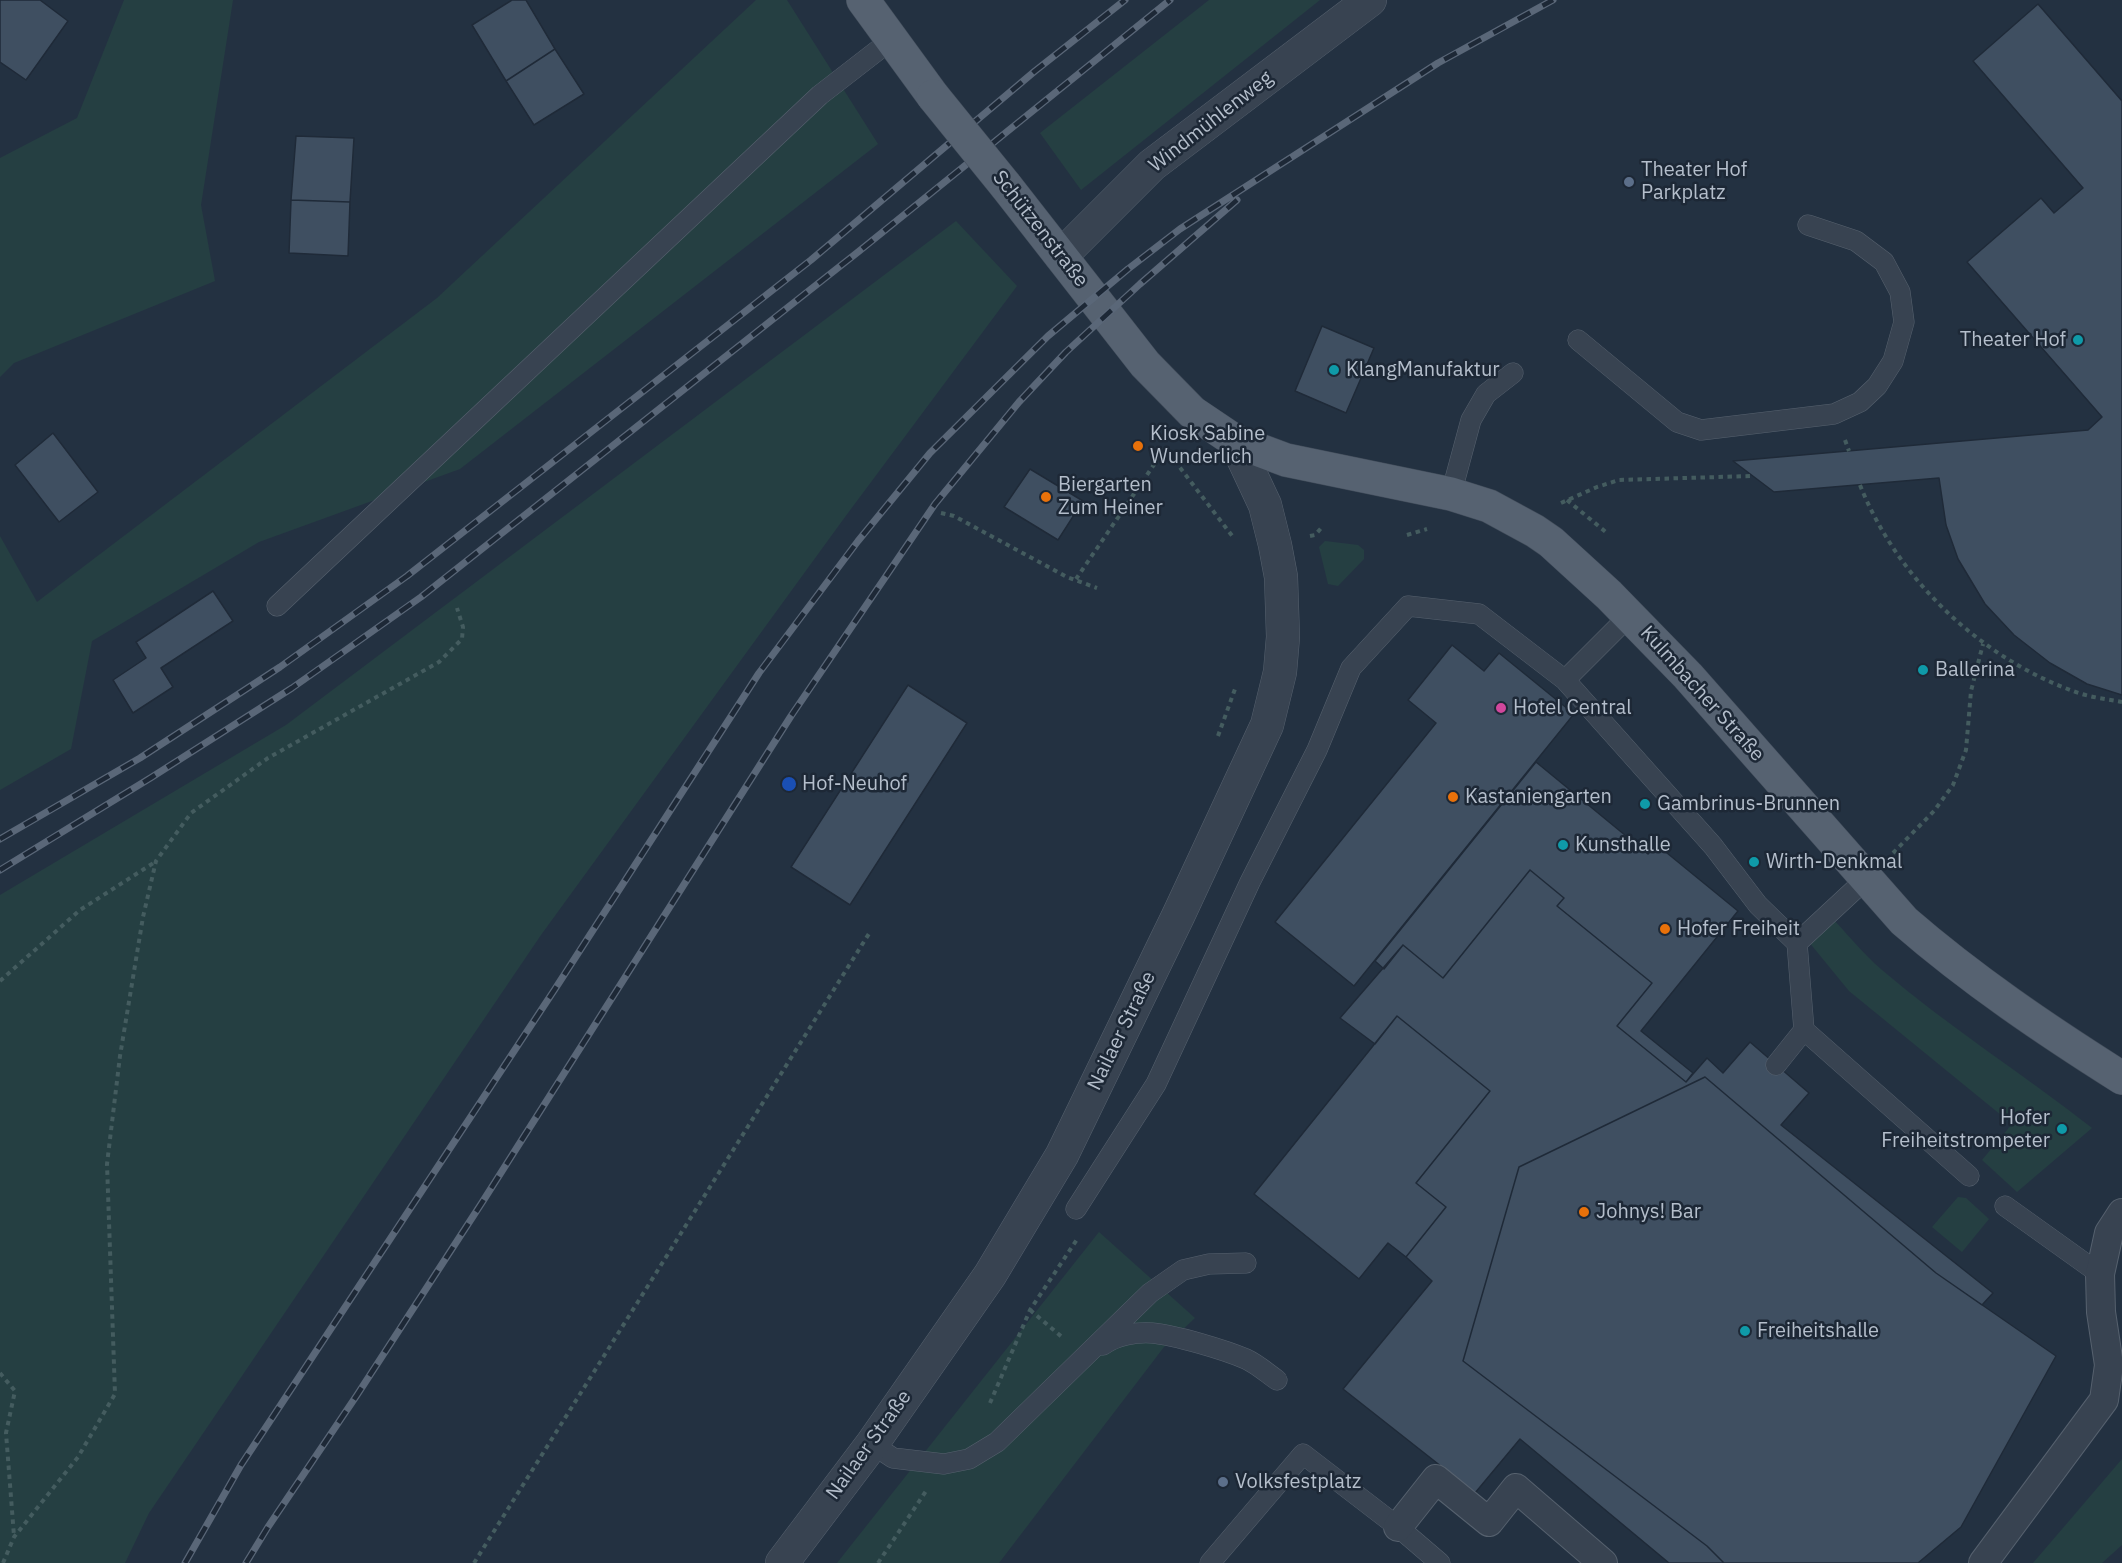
<!DOCTYPE html>
<html>
<head>
<meta charset="utf-8">
<style>
	body { margin:0 }
	canvas { display:block; background:#233141 }
</style>
</head>
<body>
<canvas width="2122" height="1563"></canvas>
<script>
const ctx = document.querySelector('canvas').getContext('2d');
ctx.lineJoin = 'round';
function paint(path, color) { ctx.fillStyle = color; ctx.fill(path, 'evenodd'); }
function stroke(path, color, width, dash) { ctx.strokeStyle = color; ctx.lineWidth = width; ctx.lineCap = dash ? 'butt' : 'round'; ctx.setLineDash(dash || []); ctx.stroke(path); }
function write(font, color, halo, rows, align = 'center') {
  ctx.font = font + ' "IBM Plex Sans",sans-serif'; ctx.lineWidth = 5; ctx.setLineDash([]); ctx.textBaseline = 'middle'; ctx.strokeStyle = halo; ctx.fillStyle = color; for (const [text, x, y, turn = 0] of rows) {
    ctx.save(); ctx.translate(x, y); ctx.rotate((+turn || 0) * Math.PI / 180); ctx.textAlign = isNaN(turn) ? turn : align; if (halo) ctx.strokeText(text, 0, 0); ctx.fillText(text, 0, 0); ctx.restore();
  }
}
paint(new Path2D(`
	M124,0H233L201,205L215,281L14,363L0,377V158L77,118Z
	M756,0H787L878,144L460,469L259,542L92,641L71,749L0,790V536L37,602L437,298Z
	M1209,0H1320L1081,190L1040,133Z
	M956,221L1017,286L845,517L541,935L149,1513L125,1563H0V895L286,725Z
	M1325,541L1358,545L1364,550V559L1338,586L1328,584L1319,547Z
	M1828,914C1846,932 1863,954 1882,970C1949,1027 2023,1074 2092,1128L2017,1192L1982,1160L2012,1124L1849,991L1804,936Z
	M1958,1197L1966,1198L1989,1219L1962,1252L1932,1227Z
	M1099,1232L1195,1318L1164,1347L999,1563H837Z
	M2122,1459V1545L2102,1563H2033Z`), '#253f42');
const building = new Path2D(`
	M0,0H40L68,21L26,80L0,62Z
	M512,0H526L555,49L506,81L472,25Z
	M2038,4L2122,101V695L2087,684L2050,663L2014,635L1985,604L1958,559L1946,525L1939,478L1774,492L1733,461L2088,430L2102,417L1967,262L2041,198L2054,213L2083,188L1973,61Z
	M555,49L584,94L534,125L506,81Z
	M296,136L354,138L350,202L291,200Z
	M291,200L350,202L348,256L289,253Z
	M1322,326L1374,348L1346,413L1295,391Z
	M53,433L98,492L59,522L15,465Z
	M1030,469L1083,501L1058,540L1004,507Z
	M213,591L233,621L161,668L173,687L133,713L113,680L146,658L136,642Z
	M1452,645L1484,671L1499,653L1574,714L1354,986L1275,922L1436,723L1408,700Z
	M908,685L967,723L850,905L791,867Z
	M1536,762L1648,854L1656,844L1738,911L1641,1031L1693,1073L1686,1082L1617,1026L1652,983L1557,906L1564,898L1530,870L1443,978L1403,945L1384,969L1375,961Z
	M1530,870L1564,898L1557,906L1652,983L1617,1026L1686,1082L1707,1058L1723,1073L1750,1042L1809,1093L1781,1125L1993,1293L1982,1305L1936,1273L1705,1077L1519,1167L1463,1361L1707,1546L1724,1563H1669L1520,1439L1475,1493L1343,1389L1432,1281L1406,1257L1446,1207L1416,1183L1490,1091L1397,1016L1375,1044L1340,1018L1403,945L1443,978Z
	M1397,1016L1490,1091L1416,1183L1446,1207L1406,1257L1388,1243L1359,1279L1254,1194Z
	M1705,1077L1936,1273L2056,1356L1961,1527L1918,1563H1724L1707,1546L1463,1361L1519,1167Z`);
paint(building, '#3f4f61');
stroke(building, '#1f2a38', 1.5);
const service = new Path2D(`
	M1578,340L1677,422L1701,430L1834,414L1860,402L1877,386L1893,361L1904,322L1900,292L1884,262L1856,241L1808,225
	M1451,494L1471,420L1486,394L1513,373
	M277,606L820,95L891,40
	M1629,616L1565,680L1713,846L1758,905L1797,943L1804,1030L1969,1176
	M1797,943L1866,879
	M1776,1065L1804,1030
	M2005,1206L2100,1274
	M1076,1209L1156,1084L1250,882L1317,750L1351,668L1408,606L1479,614L1565,680
	M1103,1345C1116,1335 1136,1332 1152,1333C1175,1335 1225,1350 1246,1359C1257,1364 1267,1373 1277,1380
	M872,1444L893,1458L944,1464L969,1459L997,1442L1150,1293L1183,1270L1209,1264L1246,1263
	M1210,1563L1303,1454L1398,1527L1440,1563`);
const pedestrian = new Path2D(`
	M1398,1527L1436,1479L1489,1522L1516,1488L1603,1563
	M1983,1563L2104,1400L2109,1365L2101,1312L2100,1274L2109,1233L2122,1213`);
const minor = new Path2D(`
	M1061,256L1152,165L1370,0`);
const tertiary = new Path2D(`
	M782,1563L872,1444L990,1275L1062,1155L1179,914L1267,725L1280,672L1283,637L1281,577L1275,545L1265,505L1235,441`);
const primary = new Path2D(`
	M863,0L933,96
	M1006,186L1145,364L1192,412L1235,441L1286,460L1451,494L1489,506L1535,531L1551,542L1609,595L1688,676L1904,921C1972,980 2046,1030 2122,1078`);
stroke(service, '#56616e', 21);
stroke(pedestrian, '#56616e', 30);
stroke(minor, '#56616e', 34);
stroke(tertiary, '#56616e', 34);
stroke(primary, '#414c5a', 34);
stroke(new Path2D(`
	M1845,440L1849,451
	M1860,485C1897,578 1979,657 2073,691C2088,697 2106,699 2122,702
	M1567,500L1607,533
	M1561,503L1597,487L1619,480L1752,476
	M941,513L954,516L1067,577L1097,588
	M1407,535L1427,529
	M1310,536L1315,535L1323,526
	M1076,579L1164,450L1178,465L1233,537
	M1218,736L1235,689
	M1893,853L1934,811L1953,785L1966,750L1971,691L1983,644
	M0,981L80,910L155,862
	M1030,1310L1062,1337
	M0,1373L15,1391L6,1433L14,1536
	M990,1403L1030,1310L1078,1238
	M3,1563L14,1537L78,1457L115,1394L107,1164L120,1056L143,917L156,861L191,813L268,758L439,662L462,639L463,627L457,608
	M474,1563L870,932
	M878,1563L926,1491`), '#445c5f', 4, [4.5, 4.5]);
stroke(service, '#384351', 20);
stroke(pedestrian, '#384351', 28);
stroke(minor, '#384351', 33);
stroke(tertiary, '#384351', 33);
stroke(primary, '#566271', 33);
const rail = new Path2D(`
	M0,839L140,758L280,667L407,576L811,260L1035,71L1125,0
	M0,870L152,777L292,688L421,597L858,252L1170,0
	M185,1563L241,1465L555,989L759,673L858,541L930,453L1048,336L1128,269L1180,229L1438,63L1553,0
	M246,1563L268,1527L357,1395L483,1201L791,716L935,504L1019,402L1066,352L1140,284L1237,200`);
stroke(rail, '#5a6778', 7);
stroke(rail, '#1d2836', 4.5, [14]);
const primaryBridge = new Path2D(`
	M933,96L1006,186`);
stroke(primaryBridge, '#414c5a', 34, []);
stroke(primaryBridge, '#566271', 33);
for (const [x, y, r, color] of [
	[1629,182,6,"#5c6f8a"],
	[2078,340,6,"#0f9aa8"],
	[1334,370,6,"#0f9aa8"],
	[1138,446,6,"#e8710a"],
	[1046,497,6,"#e8710a"],
	[1923,670,6,"#0f9aa8"],
	[1501,708,6,"#d1479c"],
	[789,784,8,"#1a4fb4"],
	[1453,797,6,"#e8710a"],
	[1645,804,6,"#0f9aa8"],
	[1563,845,6,"#0f9aa8"],
	[1754,862,6,"#0f9aa8"],
	[1665,929,6,"#e8710a"],
	[2062,1129,6,"#0f9aa8"],
	[1584,1212,6,"#e8710a"],
	[1745,1331,6,"#0f9aa8"],
	[1223,1482,6,"#5c6f8a"]
]) { const dot = new Path2D(); dot.arc(x, y, r, 0, 2 * Math.PI); ctx.fillStyle = color; ctx.fill(dot); stroke(dot, '#1d2836', 2); }
write('20px', '#b4becb', '#1d2836', [
	["Windmühlenweg",1211,122,-38],
	["Schützenstraße",1040,229,52],
	["Kulmbacher Straße",1702,694,48],
	["Nailaer Straße",1122,1031,-64],
	["Nailaer Straße",869,1445,-54]
]);
write('20px', '#b4becb', '#1d2836', [
	["Theater Hof",1641,170],
	["Parkplatz",1641,193],
	["Theater Hof",2066,340,"right"],
	["KlangManufaktur",1346,370],
	["Kiosk Sabine",1150,434],
	["Wunderlich",1150,457],
	["Biergarten",1058,485],
	["Zum Heiner",1058,508],
	["Ballerina",1935,670],
	["Hotel Central",1513,708],
	["Hof-Neuhof",802,784],
	["Kastaniengarten",1465,797],
	["Gambrinus-Brunnen",1657,804],
	["Kunsthalle",1575,845],
	["Wirth-Denkmal",1766,862],
	["Hofer Freiheit",1677,929],
	["Hofer",2050,1118,"right"],
	["Freiheitstrompeter",2050,1141,"right"],
	["Johnys! Bar",1596,1212],
	["Freiheitshalle",1757,1331],
	["Volksfestplatz",1235,1482]
], 'left');
</script>
</body>
</html>
